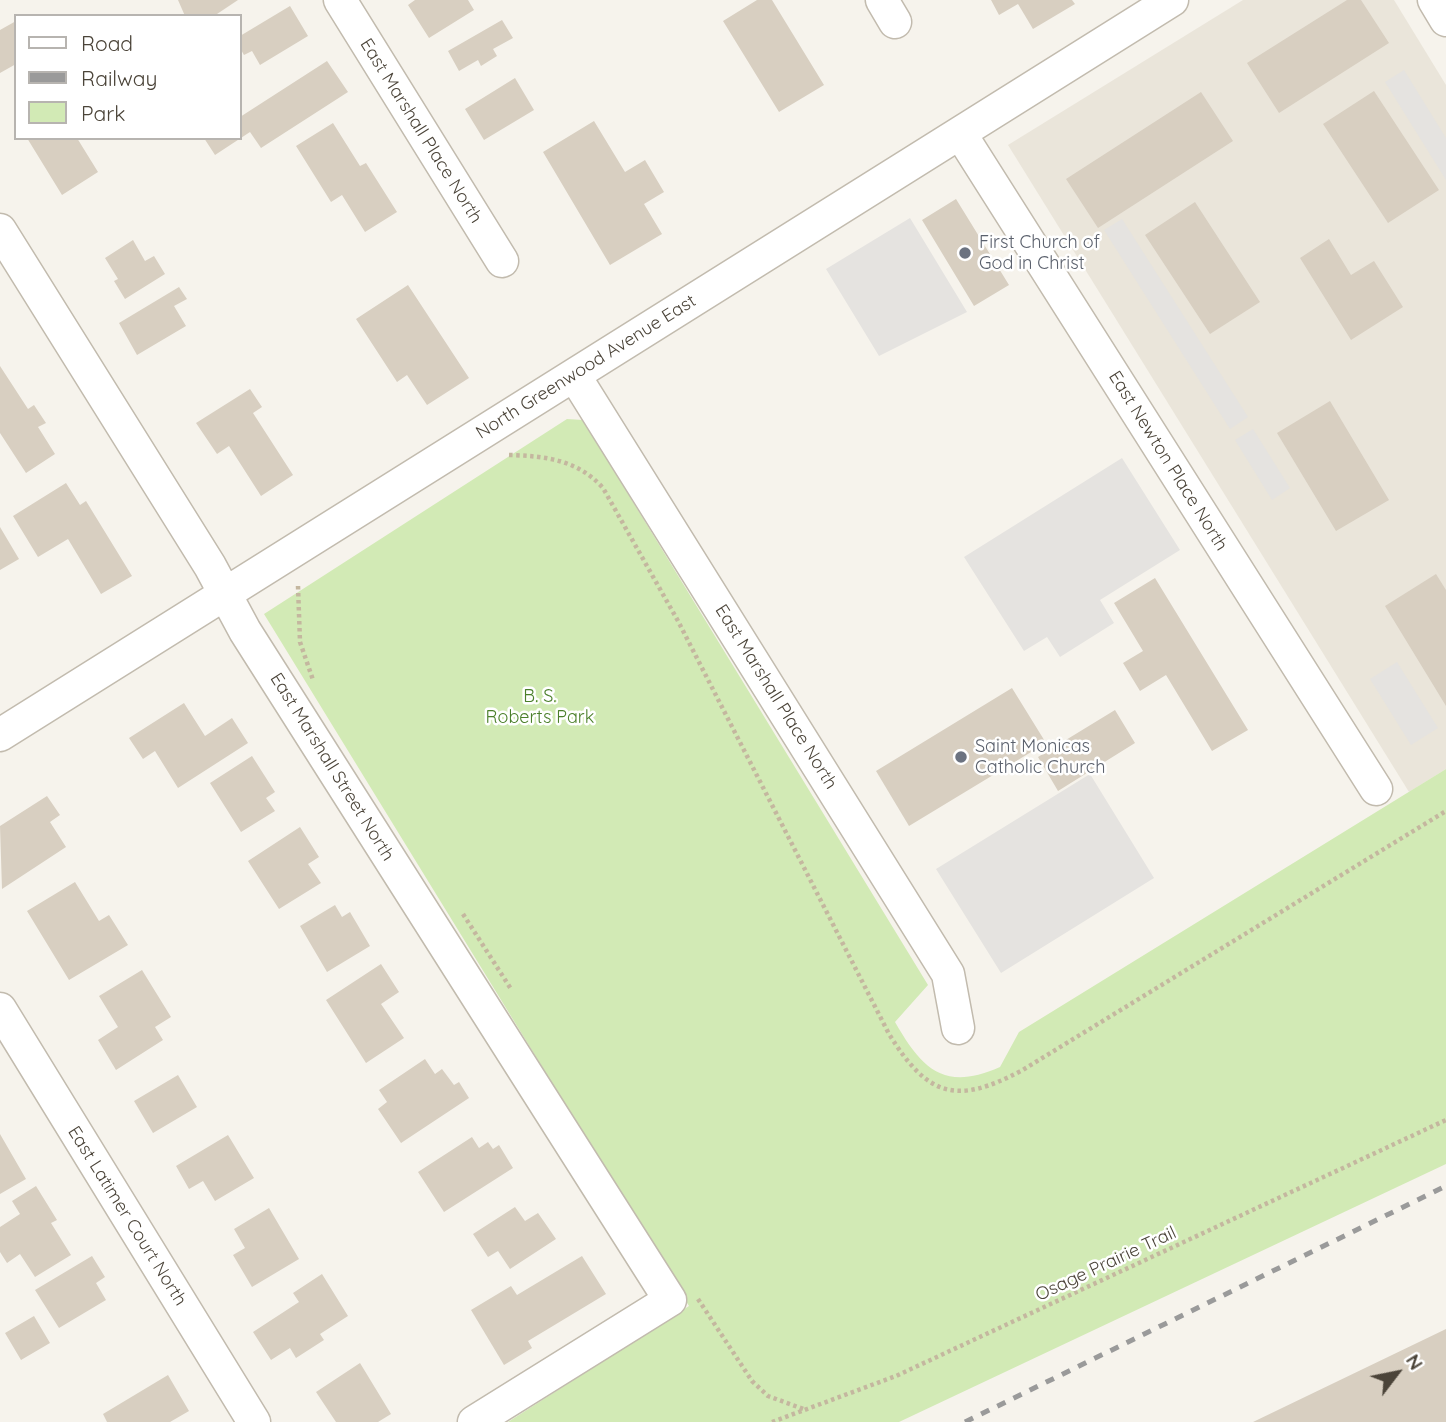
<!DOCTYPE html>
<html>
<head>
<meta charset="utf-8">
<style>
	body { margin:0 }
	#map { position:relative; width:1446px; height:1422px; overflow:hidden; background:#f6f3ec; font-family:Quicksand,sans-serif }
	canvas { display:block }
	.legend { position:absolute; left:14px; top:14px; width:228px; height:126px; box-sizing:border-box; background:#fff; border:2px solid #b7b4b0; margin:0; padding:9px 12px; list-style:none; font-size:21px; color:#4b4439 }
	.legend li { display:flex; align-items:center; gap:14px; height:35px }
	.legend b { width:35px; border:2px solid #b7b4b0 }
	.north { position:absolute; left:1362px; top:1338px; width:70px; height:70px; -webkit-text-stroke:5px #fff; paint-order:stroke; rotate:58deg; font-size:19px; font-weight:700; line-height:28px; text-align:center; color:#4b4439 }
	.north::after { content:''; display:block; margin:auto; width:24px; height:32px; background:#4b4439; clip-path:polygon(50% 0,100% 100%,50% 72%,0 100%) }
</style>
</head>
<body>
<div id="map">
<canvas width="1446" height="1422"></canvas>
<ul class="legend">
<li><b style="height:9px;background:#fff"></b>Road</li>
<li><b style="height:9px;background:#9a9a9a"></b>Railway</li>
<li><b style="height:19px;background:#d2eab5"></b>Park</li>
</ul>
<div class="north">N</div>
</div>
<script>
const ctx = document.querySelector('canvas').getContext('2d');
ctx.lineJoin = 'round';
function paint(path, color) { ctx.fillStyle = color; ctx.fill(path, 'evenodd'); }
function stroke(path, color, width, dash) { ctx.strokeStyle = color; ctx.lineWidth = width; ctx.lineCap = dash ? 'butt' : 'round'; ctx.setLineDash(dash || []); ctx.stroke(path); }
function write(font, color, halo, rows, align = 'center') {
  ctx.font = font + ' Quicksand,sans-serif'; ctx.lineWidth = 5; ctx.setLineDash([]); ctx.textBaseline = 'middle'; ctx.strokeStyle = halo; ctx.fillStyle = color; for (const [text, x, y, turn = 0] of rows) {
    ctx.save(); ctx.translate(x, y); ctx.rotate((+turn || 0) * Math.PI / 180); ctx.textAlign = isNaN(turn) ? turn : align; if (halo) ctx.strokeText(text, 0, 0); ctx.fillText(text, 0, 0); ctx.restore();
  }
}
paint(new Path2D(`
	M1243,0H1394L1446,85V769L1409,792L1008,145Z`), '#eae5da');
paint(new Path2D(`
	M567,419L583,420L928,985L895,1022C922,1069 944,1092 1000,1067L1019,1032L1446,769V1164L899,1422H508L689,1306L264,614Z`), '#d2eab5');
paint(new Path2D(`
	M1404,70L1446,138V180L1385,82Z
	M910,218L967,312L879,356L826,269Z
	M1122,219L1248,417L1230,429L1104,230Z
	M1253,429L1290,488L1272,500L1235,440Z
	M1122,458L1180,550L1100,600L1114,623L1060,657L1047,637L1024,651L964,557Z
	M1397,662L1438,728L1411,745L1370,679Z
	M1090,774L1154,878L1001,973L936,869Z`), '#e5e3e0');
paint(new Path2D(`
	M178,0H238L214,16H185Z
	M415,0H468L474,10L429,38L408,5Z
	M757,0H772L824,85L779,112L723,21Z
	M991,0H1072L1075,4L1033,29L1018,4L999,15Z
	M1347,0H1361L1389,43L1279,113L1247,63Z
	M290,6L308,36L260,65L252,51L244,55L240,48V36Z
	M502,20L513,38L493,49L497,56L481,66L478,60L459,71L448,51Z
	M16,21V64L0,73V30Z
	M327,61L348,92L261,148L250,132L215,155L204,138H240V117Z
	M515,78L534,110L484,140L465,109Z
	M1374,91L1439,190L1388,223L1323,124Z
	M1201,92L1233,141L1098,228L1066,179Z
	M594,121L625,172L645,160L664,192L644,204L662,234L610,265L543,152Z
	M333,123L360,166L366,163L397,212L365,232L342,195L331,202L296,146Z
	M27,138H77L98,172L62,195Z
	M956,199L1009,285L974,306L922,220Z
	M1195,202L1260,302L1210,334L1145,235Z
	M1329,239L1351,275L1374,261L1403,307L1351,340L1300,258Z
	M133,240L145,261L154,256L165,274L125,299L114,281L118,279L105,258Z
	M408,285L469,378L427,405L407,375L397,382L356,319Z
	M179,287L187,299L174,306L186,326L137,355L119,323Z
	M0,366L28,409L34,405L46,423L38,427L55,454L26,473L0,433Z
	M250,389L262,407L253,413L293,475L261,496L229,446L217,454L196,423Z
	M1330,401L1389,500L1336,531L1277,433Z
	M66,483L80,505L86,501L132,576L101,594L68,539L38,557L13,516Z
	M0,527L19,559L0,570Z
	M1436,574L1446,590V706L1385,606Z
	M1155,578L1248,730L1212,751L1166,675L1140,691L1123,663L1143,651L1114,603Z
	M1012,688L1046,743L909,826L876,771Z
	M184,703L205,736L232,718L248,743L178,788L155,751L143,759L129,738Z
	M1115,710L1135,743L1058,791L1038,757Z
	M252,756L275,792L266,798L275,811L241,832L210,783Z
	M47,796L60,815L50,822L66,847L2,889L0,826Z
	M300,827L319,857L308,864L321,883L279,909L248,861Z
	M75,882L99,921L109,915L128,945L69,980L27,911Z
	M335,905L342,917L350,912L370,946L327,972L300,926Z
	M381,964L399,992L381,1004L404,1038L366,1063L326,1000Z
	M142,970L171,1017L155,1027L163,1040L116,1070L98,1040L118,1027L99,996Z
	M425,1059L435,1074L442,1069L454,1085L459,1082L469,1098L401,1143L378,1109L387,1102L379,1090Z
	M178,1075L197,1107L153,1133L134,1101Z
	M0,1134L26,1179L0,1194Z
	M228,1135L254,1178L215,1201L203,1181L189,1189L176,1166Z
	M472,1137L479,1148L488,1142L493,1149L499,1145L513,1168L444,1212L418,1172Z
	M36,1186L57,1220L51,1223L71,1255L35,1277L20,1254L7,1263L0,1252V1227L20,1214L12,1201Z
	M515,1207L525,1221L538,1213L556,1239L510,1269L498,1251L488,1257L473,1234Z
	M269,1208L299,1259L252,1287L233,1255L245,1248L234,1229Z
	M92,1256L105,1277L96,1283L106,1300L59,1328L35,1290Z
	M582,1256L606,1294L528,1341L532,1348L504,1365L471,1310L511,1286L517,1295Z
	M322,1274L348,1316L320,1334L324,1340L296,1358L290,1348L271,1360L253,1332L299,1302L293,1293Z
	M34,1316L50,1343L21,1360L5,1333Z
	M1446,1329V1422H1253Z
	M360,1363L391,1414L378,1422H336L316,1392Z
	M168,1375L189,1411L170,1422H107L103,1414Z`), '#d8cfc1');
const minor = new Path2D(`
	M340,0L502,261
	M882,0L895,22
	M1434,0L1446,20
	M960,133L1376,789
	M0,230L210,566L245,631L670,1300L474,1422
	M574,375L948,974L958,1028
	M0,735L1172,0
	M0,1009L254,1422`);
stroke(minor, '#c2bbae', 35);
stroke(new Path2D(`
	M509,455C546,456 578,460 603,488L678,621L889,1034C928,1097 956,1105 1021,1071L1446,811
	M298,586L300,642L313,680
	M463,914L511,989
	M698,1299L752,1381L768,1396L806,1410
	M772,1422L896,1376L1446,1120`), '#c4b79f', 4.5, [3.5, 3.5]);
stroke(minor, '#fff', 32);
stroke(new Path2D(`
	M965,1422L1446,1186`), '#9a9a9a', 5, [9, 9]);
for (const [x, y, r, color] of [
	[965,253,7,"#6b7280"],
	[961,757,7,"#6b7280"]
]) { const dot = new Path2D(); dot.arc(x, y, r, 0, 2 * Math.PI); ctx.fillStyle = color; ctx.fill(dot); stroke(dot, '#fff', 2.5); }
write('18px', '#4b4439', '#fff', [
	["East Marshall Place North",421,131,58],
	["North Greenwood Avenue East",586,367,-32],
	["East Newton Place North",1168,461,58],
	["East Marshall Place North",776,697,58],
	["East Marshall Street North",332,767,58],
	["East Latimer Court North",127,1216,58],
	["Osage Prairie Trail",1106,1264,-25]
]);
write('18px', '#5b616d', '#fff', [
	["First Church of",979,243],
	["God in Christ",979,264],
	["Saint Monicas",975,747],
	["Catholic Church",975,768]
], 'left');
write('18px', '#4a7f2a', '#fff', [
	["B. S.",540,697],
	["Roberts Park",540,718]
]);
</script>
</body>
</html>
